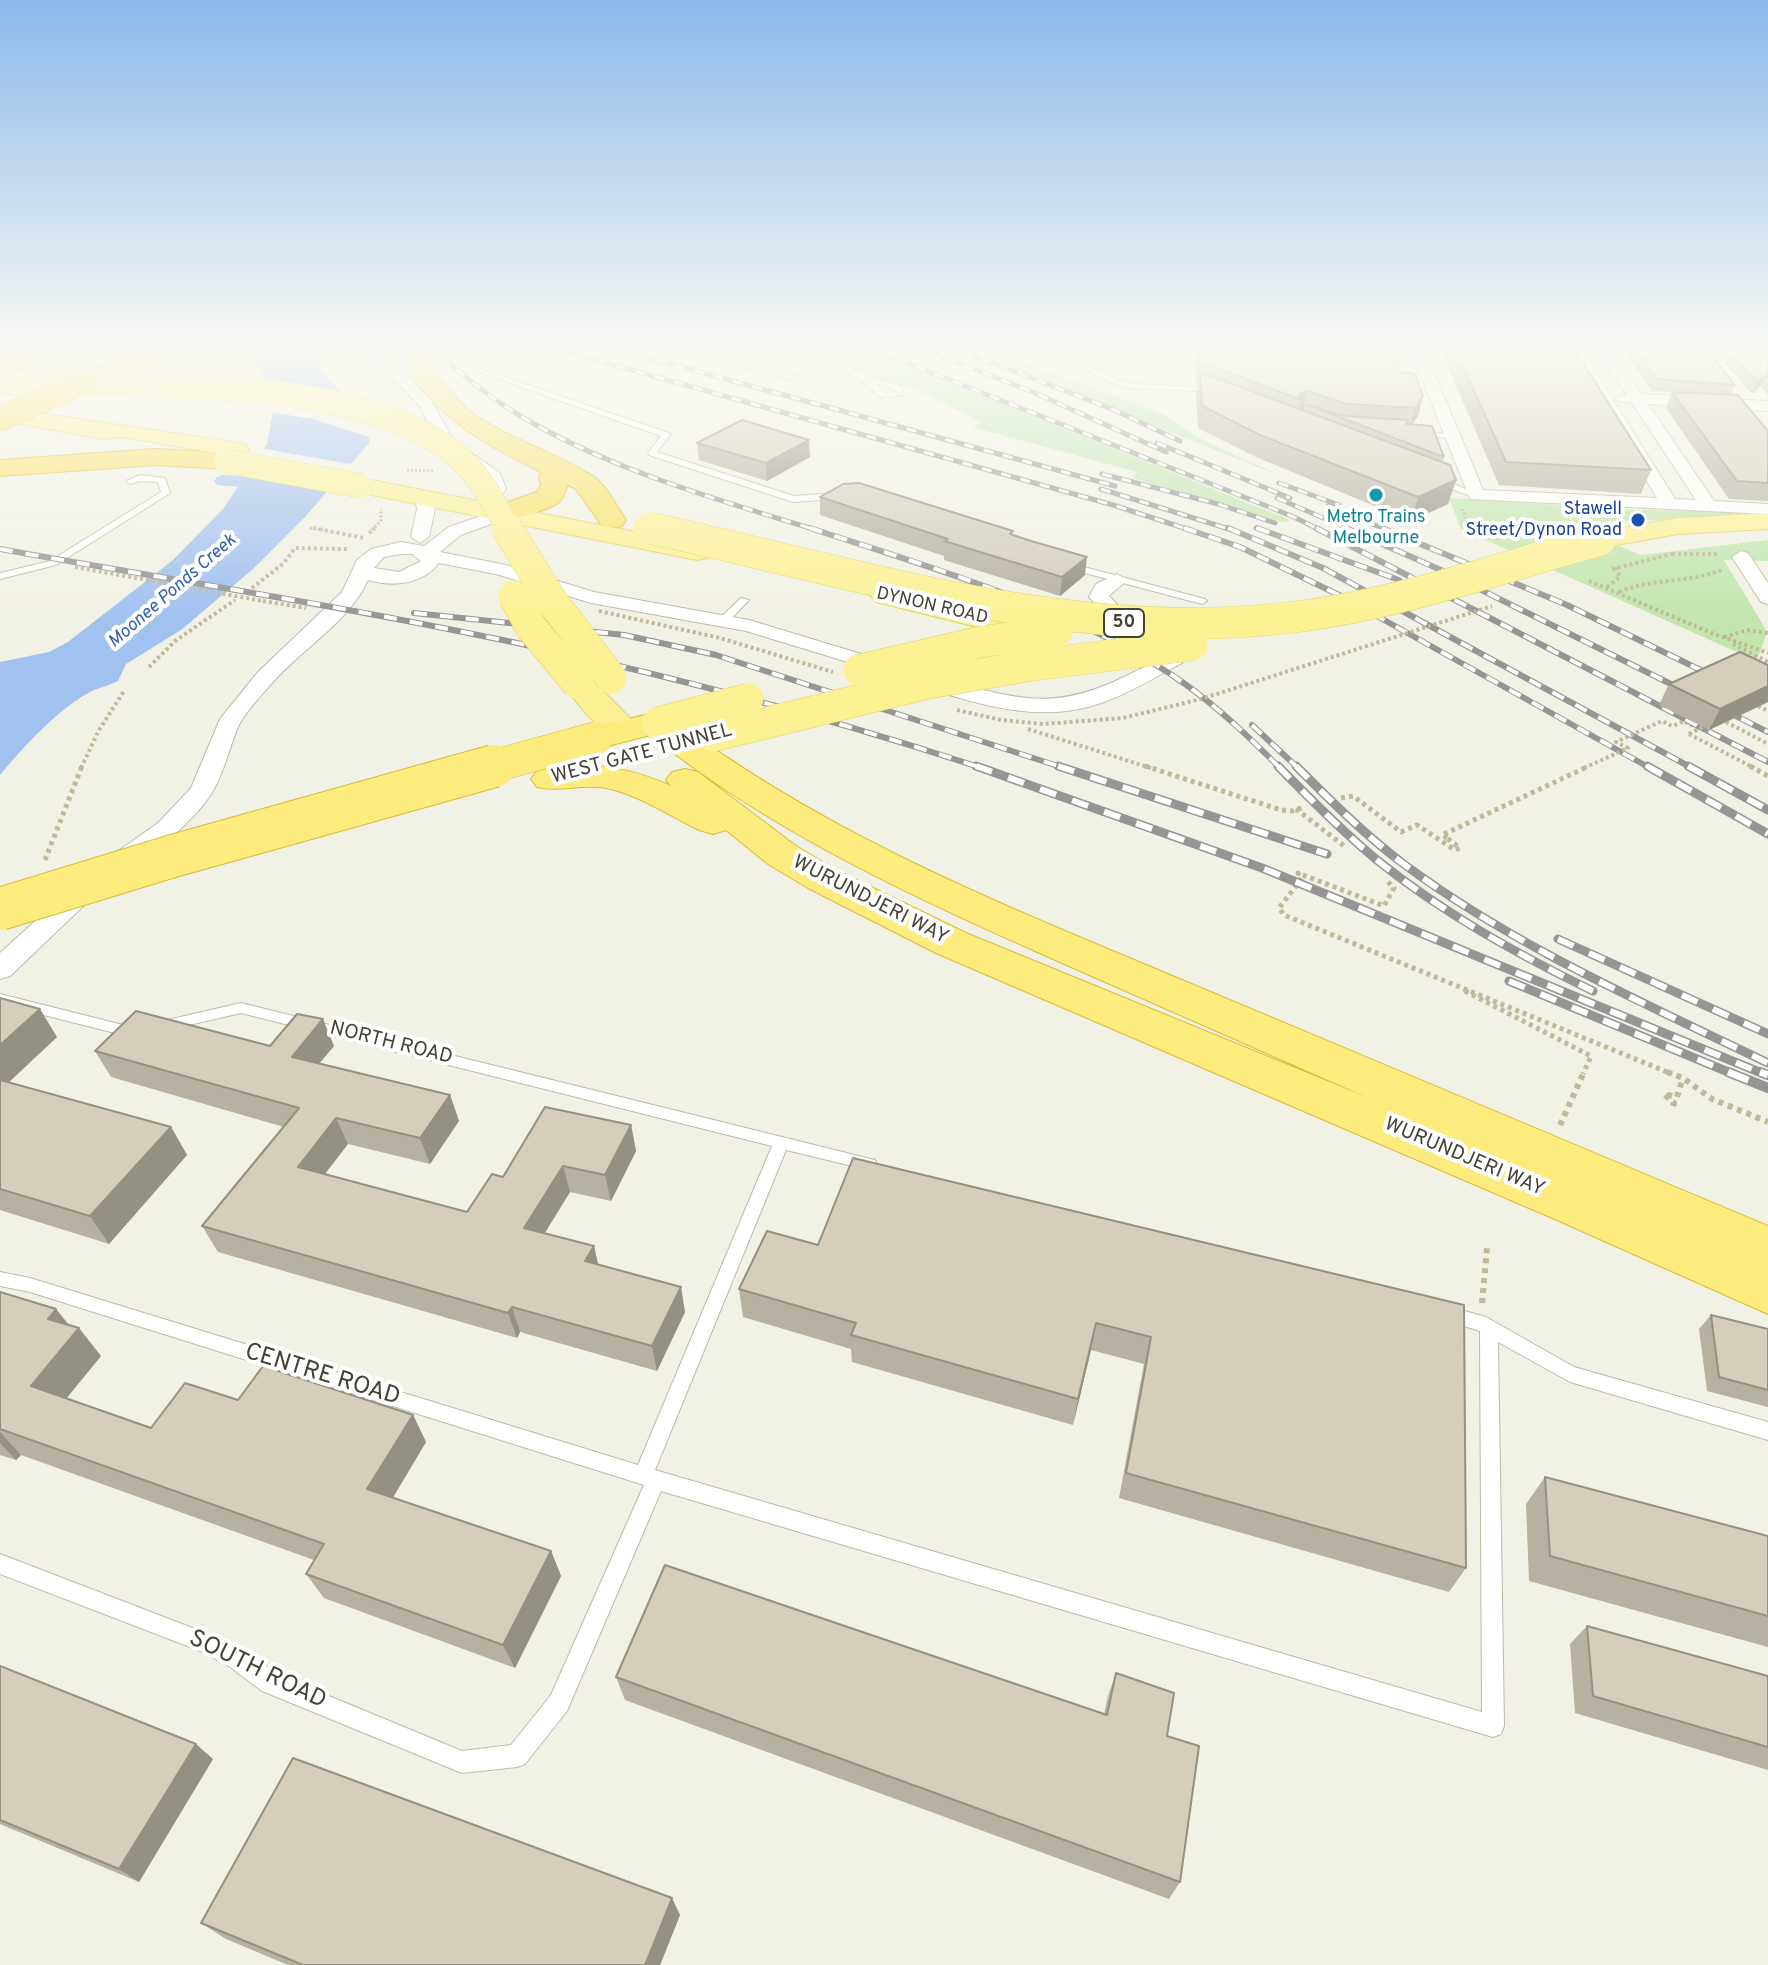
<!DOCTYPE html>
<html>
<head>
<meta charset="utf-8">
<style>
	body { margin:0 }
	canvas { display:block; background:#f2f1e5 }
</style>
</head>
<body>
<canvas width="1768" height="1965"></canvas>
<script>
const ctx = document.querySelector('canvas').getContext('2d');
ctx.lineJoin = 'round';
function paint(path, color) { ctx.fillStyle = color; ctx.fill(path, 'evenodd'); }
function stroke(path, color, width, dash) { ctx.strokeStyle = color; ctx.lineWidth = width; ctx.lineCap = dash ? 'butt' : 'round'; ctx.setLineDash(dash || []); ctx.stroke(path); }
function write(font, color, halo, rows, align = 'center') {
  ctx.font = font + ' Overpass,sans-serif'; ctx.lineWidth = 8; ctx.setLineDash([]); ctx.textBaseline = 'middle'; ctx.strokeStyle = halo; ctx.fillStyle = color; for (const [text, x, y, turn = 0] of rows) {
    ctx.save(); ctx.translate(x, y); ctx.rotate((+turn || 0) * Math.PI / 180); ctx.textAlign = isNaN(turn) ? turn : align; if (halo) ctx.strokeText(text, 0, 0); ctx.fillText(text, 0, 0); ctx.restore();
  }
}
paint(new Path2D(`
	M811,344H850L875,352L1290,520L1283,522L1133,478L1137,472L972,427L982,422L921,392L879,378L830,356Z
	M951,344H970L1162,413L1200,439L1285,478Z
	M1449,498L1635,510L1768,512V515C1739,517 1709,519 1680,520C1647,521 1618,517 1589,533L1641,555L1768,540V561L1724,560L1765,628L1766,635L1757,661L1461,529Z`), '#c2e6ae');
paint(new Path2D(`
	M246,344H311L320,368L361,414L370,442L305,517L253,569L181,630L126,664L118,681C110,685 102,687 94,690C62,705 22,748 0,775V662L49,652L68,642L173,560L223,509L267,444L275,400Z`), '#a1c1ef');
paint(new Path2D(`
	M271,401L364,412L373,438L313,419L269,412Z
	M260,448L355,465L336,487L244,470Z`), '#f2f1e5');
paint(new Path2D(`
	M224,475L283,479L293,485L283,491L217,485L214,481L217,477Z`), '#a1c1ef');
const service = new Path2D(`
	M785,344H795L867,376L901,386L904,394L900,396L880,397L861,380ZM875,383L895,389L896,392L885,393Z
	M1020,344H1030L1130,384L1202,387L1218,394L1214,396L1201,391L1126,388Z
	M1386,344H1418L1419,345L1415,347Z
	M440,366L444,368L443,370L388,371L384,369L388,367Z
	M481,369L669,433L670,435L657,452L794,496L837,493L841,496L837,499L793,502L649,455L648,453L661,436L481,373Z
	M1416,432L1452,434L1456,436L1452,438L1413,436L1412,434Z
	M140,475L165,478L170,493L56,565L0,579V573L50,561L161,492L158,482L140,481L130,484L126,481Z
	M1436,479H1442L1480,495L1473,497L1436,483Z
	M1069,563L1205,599L1207,601L1202,604L1066,568V564Z
	M741,598L749,600L728,622H720V618Z
	M0,994L135,1028L140,1029L142,1033L140,1037L135,1038L0,1004Z
	M241,1003L875,1160L877,1164L875,1168L869,1170L786,1150L655,1470L1482,1712L1480,1331L1441,1319L1438,1314L1441,1309L1447,1306L1486,1317L1574,1367L1768,1422V1440L1570,1382L1498,1342L1504,1726L1501,1734L1493,1737L661,1491L567,1711L525,1764L517,1767L462,1773L262,1691L230,1667L203,1652L0,1574V1554L216,1637L246,1651L278,1675L462,1751L511,1745L551,1695L644,1485L30,1292L0,1286V1272L30,1278L638,1465L772,1146L241,1013L163,1031L156,1026L163,1021Z`);
const minor = new Path2D(`
	M358,344H373L431,400L453,440L500,473L506,489C500,498 491,502 481,500L478,496L488,487L486,479L440,446L419,405Z
	M1408,344H1422L1483,490L1657,498L1564,344H1578L1675,499L1696,500L1632,403L1618,401L1615,398L1626,394L1593,344H1607L1641,394L1768,401V411L1648,404L1714,501L1768,504V514L1470,499Z
	M424,493L433,498L435,509L429,537L420,543L411,537L417,509L415,498Z
	M501,509L507,510L510,514L507,518L461,535L440,552L506,565L594,592L749,620L894,664L898,668L887,674L746,631L591,603L496,574L439,563C422,585 393,587 368,580C349,622 302,649 272,683C261,696 245,712 238,727C229,748 225,770 213,791C200,814 141,873 114,866L110,860L114,854L158,823L191,788L220,719L258,672L342,592L357,560L371,549L401,542L424,546L449,527ZM401,554H412L421,561L399,572L374,568L384,557Z
	M1741,551L1748,553L1768,583V604L1761,602L1732,557Z
	M1117,574L1127,580L1109,596L1127,615L1117,621L1110,619L1089,597L1096,584Z
	M1177,645L1187,651L1182,663C1157,676 1132,692 1104,702C1042,725 983,705 922,687L919,682L930,676C1012,696 1048,716 1130,674C1145,666 1161,661 1170,647Z
	M87,880L96,882L100,888L96,894L10,976L0,979V953L78,882Z`);
const primary = new Path2D(`
	M0,406C79,421 157,429 237,443L246,445L249,450L246,455L237,457L124,437L102,439L0,420Z
	M361,478L697,544L707,546L711,552L707,558L697,560L352,491L348,486L352,481Z
	M1768,513V529L1678,534L1600,548L1590,546L1586,540L1590,534L1600,532L1678,518Z
	M886,587L985,611L1058,622L1069,625L1073,631L1069,637L1058,640L985,629L876,602L871,596L876,590Z
	M578,674L589,677L636,724L641,731L636,738C606,746 586,711 567,691L562,684L567,677Z`);
const trunk = new Path2D(`
	M657,712L669,716C831,839 1009,907 1194,985C1386,1065 1577,1146 1768,1226V1314L1557,1220L936,953L808,888L768,864L726,830L713,834L699,830C668,815 635,792 600,787C579,785 558,792 537,787L531,779L537,771C583,760 627,766 671,786L666,780L672,772L685,769L698,772L796,846L836,870L966,933L1371,1099C1268,1054 1165,1008 1062,963C916,898 776,835 650,735L596,749L583,746L578,738L583,730Z`);
const motorway = new Path2D(`
	M49,344H82L79,349L0,375V360Z
	M167,344H199L196,349L95,384H79L75,379L79,374Z
	M424,369C442,373 453,398 468,410C507,439 553,451 593,476C606,485 617,507 626,520L622,526L612,528L602,526L576,489L568,485C566,490 563,498 559,502C548,511 504,523 491,520L487,514L491,508L537,492L541,484L539,477L541,472C490,447 445,423 412,376L416,371Z
	M156,449L226,453L235,455L239,461L235,467L226,469L156,465L0,476V460Z`);
stroke(service, '#bdbaa8', 2);
stroke(minor, '#bdbaa8', 2);
stroke(primary, '#e1d364', 2);
stroke(trunk, '#dabc37', 2);
stroke(motorway, '#dabc37', 2);
stroke(new Path2D(`
	M655,344L788,380L807,371
	M674,344L796,376
	M690,344L801,373
	M704,344L769,361
	M730,344L727,345L779,360
	M407,470L433,471
	M1462,509L1469,526L1479,530
	M310,528L323,530
	M372,530L381,520V509`), '#bfb999', 3, [2, 2]);
stroke(new Path2D(`
	M313,528L364,538
	M1474,528L1497,539
	M369,533L375,528
	M1672,554H1719
	M1589,581L1709,632L1768,653
	M1607,587L1620,577L1615,565
	M252,588L284,563L295,548L347,549
	M1619,592C1653,577 1690,584 1724,569
	M263,601L306,608
	M1724,637L1748,630L1768,633
	M1733,644L1768,662
	M149,667L175,641L235,600
	M1758,706L1768,711
	M1726,722L1768,744
	M1680,723L1684,721L1699,729
	M1028,729L1151,768
	M1689,734L1754,768
	M81,768L99,730L124,691`), '#bfb999', 4, [3, 3]);
stroke(new Path2D(`
	M1145,766L1281,810L1293,811L1304,807
	M1750,766L1768,776
	M1341,798L1353,796L1401,832L1417,825L1455,850L1460,848L1447,838
	M1296,809L1347,848
	M45,860L82,766
	M1388,882L1394,888L1384,906L1298,873L1302,878L1279,908L1284,915L1672,1074
	M1465,991L1591,1056L1583,1074`), '#bfb999', 5, [4, 4]);
stroke(new Path2D(`
	M1667,1072L1683,1078L1712,1099L1768,1122
	M1673,1106L1674,1103L1664,1094L1677,1097L1683,1078
	M1560,1125L1584,1072
	M1482,1303L1487,1248`), '#bfb999', 6, [5, 5]);
paint(service, '#fff');
paint(minor, '#fff');
paint(primary, '#fcf294');
paint(trunk, '#fcec7e');
paint(motorway, '#fbe567');
const railFar3 = new Path2D(`
	M426,344C459,372 492,400 529,421C618,472 719,500 816,530
	M539,344L1113,505L1190,530
	M598,344L1115,486
	M860,344L1294,517L1320,530
	M908,344L1033,392L1166,452
	M943,344L1112,409L1180,441
	M1157,443L1290,498
	M1102,474L1218,504L1275,523
	M1279,483L1339,505
	M1101,489L1232,530
	M1277,498L1351,530
	M1328,506L1387,530
	M1256,528L1263,530`);
const railFar2 = new Path2D(`
	M810,528C929,567 1083,611 1185,684C1220,709 1250,738 1280,768
	M1184,528L1240,547L1341,596L1650,768
	M1228,528L1323,568L1692,768
	M1257,528L1399,580
	M1316,528L1768,762
	M1346,528L1441,570L1689,693
	M1382,528L1567,605L1719,679
	M0,549C149,576 299,599 448,629C628,664 807,711 982,768
	M414,613L624,635L716,655L1064,768
	M1718,707L1768,732
	M1252,725L1298,768`);
const railFar1 = new Path2D(`
	M976,766L1262,868L1764,1074
	M1058,766L1327,854
	M1278,766C1310,799 1342,831 1377,860C1443,913 1517,954 1593,991
	M1296,766C1331,801 1365,835 1405,865C1516,947 1644,1003 1768,1063
	M1647,766L1768,834
	M1688,766L1768,810
	M1558,939L1768,1034
	M1509,981L1733,1074`);
const rail = new Path2D(`
	M1728,1072L1768,1088
	M1760,1072L1768,1075`);
stroke(railFar3, '#959595', 5);
stroke(railFar2, '#959595', 6);
stroke(railFar1, '#959595', 9);
stroke(rail, '#959595', 10);
stroke(railFar3, '#fff', 3, [10]);
stroke(railFar2, '#fff', 4, [13]);
stroke(railFar1, '#fff', 6, [17]);
stroke(rail, '#fff', 7, [22]);
const primaryBridgeFar1 = new Path2D(`
	M0,383C125,384 336,375 442,444C474,465 492,497 508,530
	M226,461L361,486
	M647,528L659,530`);
const primaryBridge = new Path2D(`
	M507,528L551,600L611,678
	M649,528C863,574 1073,645 1294,617C1399,604 1499,568 1600,540
	M514,596L531,627L578,684
	M859,670L980,642L1057,631
	M657,723L748,699
	M713,736L929,683L1027,666L1192,645`);
const trunkBridgeFar1 = new Path2D(`
	M487,768L596,738`);
const trunkBridge = new Path2D(`
	M0,909L173,856L494,766`);
const motorwayBridge = new Path2D(`
	M415,344L424,376
	M0,419L87,379`);
stroke(primaryBridgeFar1, '#e1d364', 25, []);
stroke(primaryBridge, '#e1d364', 32, []);
stroke(trunkBridgeFar1, '#dabc37', 33, []);
stroke(trunkBridge, '#dabc37', 44, []);
stroke(motorwayBridge, '#dabc37', 26, []);
stroke(new Path2D(`
	M75,567L263,601
	M1612,569L1672,554
	M599,611L720,638L833,672
	M957,710L1001,720L1043,724L1123,718L1201,699L1492,606
	M1689,734L1703,727
	M1584,768L1628,748L1616,742L1662,721L1672,726L1680,723`), '#bfb999', 4, [3, 3]);
stroke(new Path2D(`
	M1447,838L1442,835L1589,766`), '#bfb999', 5, [4, 4]);
stroke(primaryBridgeFar1, '#fcf294', 24);
stroke(primaryBridge, '#fcf294', 31);
stroke(trunkBridgeFar1, '#fcec7e', 32);
stroke(trunkBridge, '#fcec7e', 42);
stroke(motorwayBridge, '#fbe567', 25);
paint(new Path2D(`
	M1196,344H1376L1423,396L1418,416L1412,424L1444,457L1442,462L1456,480L1448,504L1411,521L1256,457L1198,428L1196,394L1198,384H1196L1194,352Z
	M1438,344H1571L1651,470L1641,494L1499,485Z
	M1619,344H1702L1735,385L1731,394L1768,431V501L1729,499L1666,408L1672,392L1652,391Z
	M1708,344H1768V395L1760,386L1752,394Z
	M697,443L810,457L767,481L699,460Z
	M820,497L1013,535L1031,541L1085,575L1060,596L944,560V556L820,515Z
	M1768,665V702L1709,730L1659,705L1669,684Z
	M0,998L57,1037L9,1082L171,1127L187,1155L109,1244L0,1210Z
	M270,1046H334L319,1063L450,1095L459,1121L430,1164L348,1144L325,1174L467,1212L503,1177L631,1125L636,1151L611,1201L570,1192L545,1233L598,1265L685,1312L657,1371L520,1332L517,1338L218,1252L202,1226L284,1127L111,1077L95,1051Z
	M818,1245L1464,1305L1466,1568L1449,1592L1119,1498L1144,1364L1091,1350L1073,1425L852,1362L851,1349L743,1317L739,1289Z
	M0,1292L56,1309L69,1325L101,1356L67,1398L151,1428L238,1400L413,1415L426,1442L393,1498L551,1551L561,1576L515,1668L324,1598L306,1574L314,1560L21,1455L16,1460L0,1455Z
	M1711,1315L1768,1329V1407L1707,1391L1699,1329Z
	M1545,1477L1768,1536V1647L1529,1581L1526,1504Z
	M1587,1626L1768,1676V1770L1575,1713L1570,1644Z
	M0,1666L213,1759L139,1882L0,1824Z
	M1116,1673L1167,1736L1180,1882L1169,1899L625,1700L616,1677L1104,1714L1108,1696Z
	M680,1915L660,1965H288L226,1939L201,1923Z`), '#b6b1a1');
paint(new Path2D(`
	M0,344H17L0,351Z
	M1766,375L1760,386L1752,394L1757,382Z
	M1307,391L1303,411L1298,413L1301,400L1299,395Z
	M1423,396L1418,416L1410,428L1415,408Z
	M809,440L810,457L767,481L766,463Z
	M1456,480L1448,504L1411,521L1418,497Z
	M1087,557L1085,575L1060,596L1062,577Z
	M1768,686V702L1709,730L1720,709Z
	M40,1009L57,1037L9,1082L0,1098V1045Z
	M323,1019L334,1046L303,1083L292,1057Z
	M450,1095L459,1121L430,1164L420,1138Z
	M336,1118L348,1144L310,1193L298,1167Z
	M631,1125L636,1151L611,1201L605,1175Z
	M171,1127L187,1155L109,1244L90,1216Z
	M563,1166L570,1192L532,1253L524,1228Z
	M594,1246L600,1272L585,1261Z
	M681,1287L685,1312L657,1371L652,1346Z
	M512,1307L520,1332L517,1338L508,1313Z
	M56,1309L75,1333L79,1328L101,1356L54,1413L31,1386L48,1319Z
	M1096,1323L1091,1350L1073,1425L1078,1399Z
	M413,1415L426,1442L382,1515L367,1489Z
	M0,1432L21,1455L16,1460L0,1443Z
	M551,1551L561,1576L515,1668L503,1645Z
	M196,1744L213,1759L139,1882L119,1869Z
	M672,1898L680,1915L660,1965H645Z`), '#949083');
const building = new Path2D(`
	M1198,344L1391,345L1401,373H1414L1423,396L1415,408L1347,404L1307,391L1299,395L1301,400L1209,365L1199,364Z
	M1453,344H1571L1651,470L1506,462Z
	M1631,344H1702L1735,385L1657,379Z
	M1722,344H1768V378L1766,375L1757,382Z
	M1200,372L1450,465L1456,480L1418,497L1260,435L1202,406Z
	M1672,392L1738,395L1768,431V483L1737,481Z
	M1308,405L1345,416L1408,420L1406,424L1432,426L1444,457Z
	M742,420L809,440L766,463L697,443Z
	M859,483L1013,531L1010,534L1031,541L1087,557L1062,577L944,541L948,539L820,497L843,484Z
	M1740,652L1768,665V686L1720,709L1669,684Z
	M0,998L40,1009L0,1045Z
	M136,1011L270,1046L297,1014L323,1019L292,1057L450,1095L420,1138L336,1118L298,1167L467,1212L492,1174L503,1177L545,1107L631,1125L605,1175L563,1166L524,1228L594,1246L585,1261L681,1287L652,1346L512,1307L508,1313L202,1226L299,1108L95,1051Z
	M0,1080L171,1127L90,1216L0,1189Z
	M853,1158L1464,1305L1466,1568L1126,1473L1151,1337L1096,1323L1078,1399L851,1335L856,1323L739,1289L767,1231L818,1245Z
	M0,1292L56,1309L48,1319L79,1328L31,1386L151,1428L185,1383L238,1400L263,1366L413,1415L367,1489L551,1551L503,1645L306,1574L324,1544L0,1429Z
	M1711,1315L1768,1329V1390L1719,1377Z
	M1545,1477L1768,1536V1616L1550,1556Z
	M665,1565L1107,1715L1116,1673L1174,1693L1167,1736L1199,1746L1180,1882L616,1677Z
	M1587,1626L1768,1676V1747L1593,1696Z
	M0,1666L196,1744L119,1869L0,1820Z
	M293,1758L672,1898L645,1965H303L201,1923Z`);
paint(building, '#d4cebb');
stroke(building, '#949083', 2);
const sky = ctx.createLinearGradient(0, 0, 0, 619);
sky.addColorStop(0, '#8bb9eb');
sky.addColorStop(0.56, '#f9f9f3');
sky.addColorStop(1, '#f9f9f300');
ctx.fillStyle = sky;
ctx.fillRect(0, 0, 1768, 619);
for (const [x, y, r, color] of [
	[1376,495,8,"#0f9aa8"],
	[1638,520,8,"#1a4fb4"]
]) { const dot = new Path2D(); dot.arc(x, y, r, 0, 2 * Math.PI); ctx.fillStyle = color; ctx.fill(dot); stroke(dot, '#fff', 3); }
write('18px', '#164399', '#fff', [
	["Stawell",1622,510],
	["Street/Dynon Road",1622,531]
], 'right');
write('18px', '#0d838f', '#fff', [
	["Metro Trains",1376,518],
	["Melbourne",1376,539]
]);
write('italic 18px', '#3061ae', '#fff', [
	["Moonee Ponds Creek",173,592,-41]
]);
write('18px', '#444135', '#fff', [
	["DYNON ROAD",932,607,13]
]);
for (const [x, y, w] of [
	[1124,623,40]
]) { const box = new Path2D(); box.roundRect(x - w / 2, y - 14, w, 28, 6); ctx.fillStyle = '#fff'; ctx.fill(box); stroke(box, '#444135', 2); }
write('bold 18px', '#444135', null, [
	["50",1124,623]
]);
write('20px', '#444135', '#fff', [
	["WEST GATE TUNNEL",642,755,-15],
	["WURUNDJERI WAY",870,901,27],
	["NORTH ROAD",391,1044,14],
	["WURUNDJERI WAY",1464,1158,23]
]);
write('24px', '#444135', '#fff', [
	["CENTRE ROAD",322,1376,17],
	["SOUTH ROAD",257,1671,26]
]);
</script>
</body>
</html>
